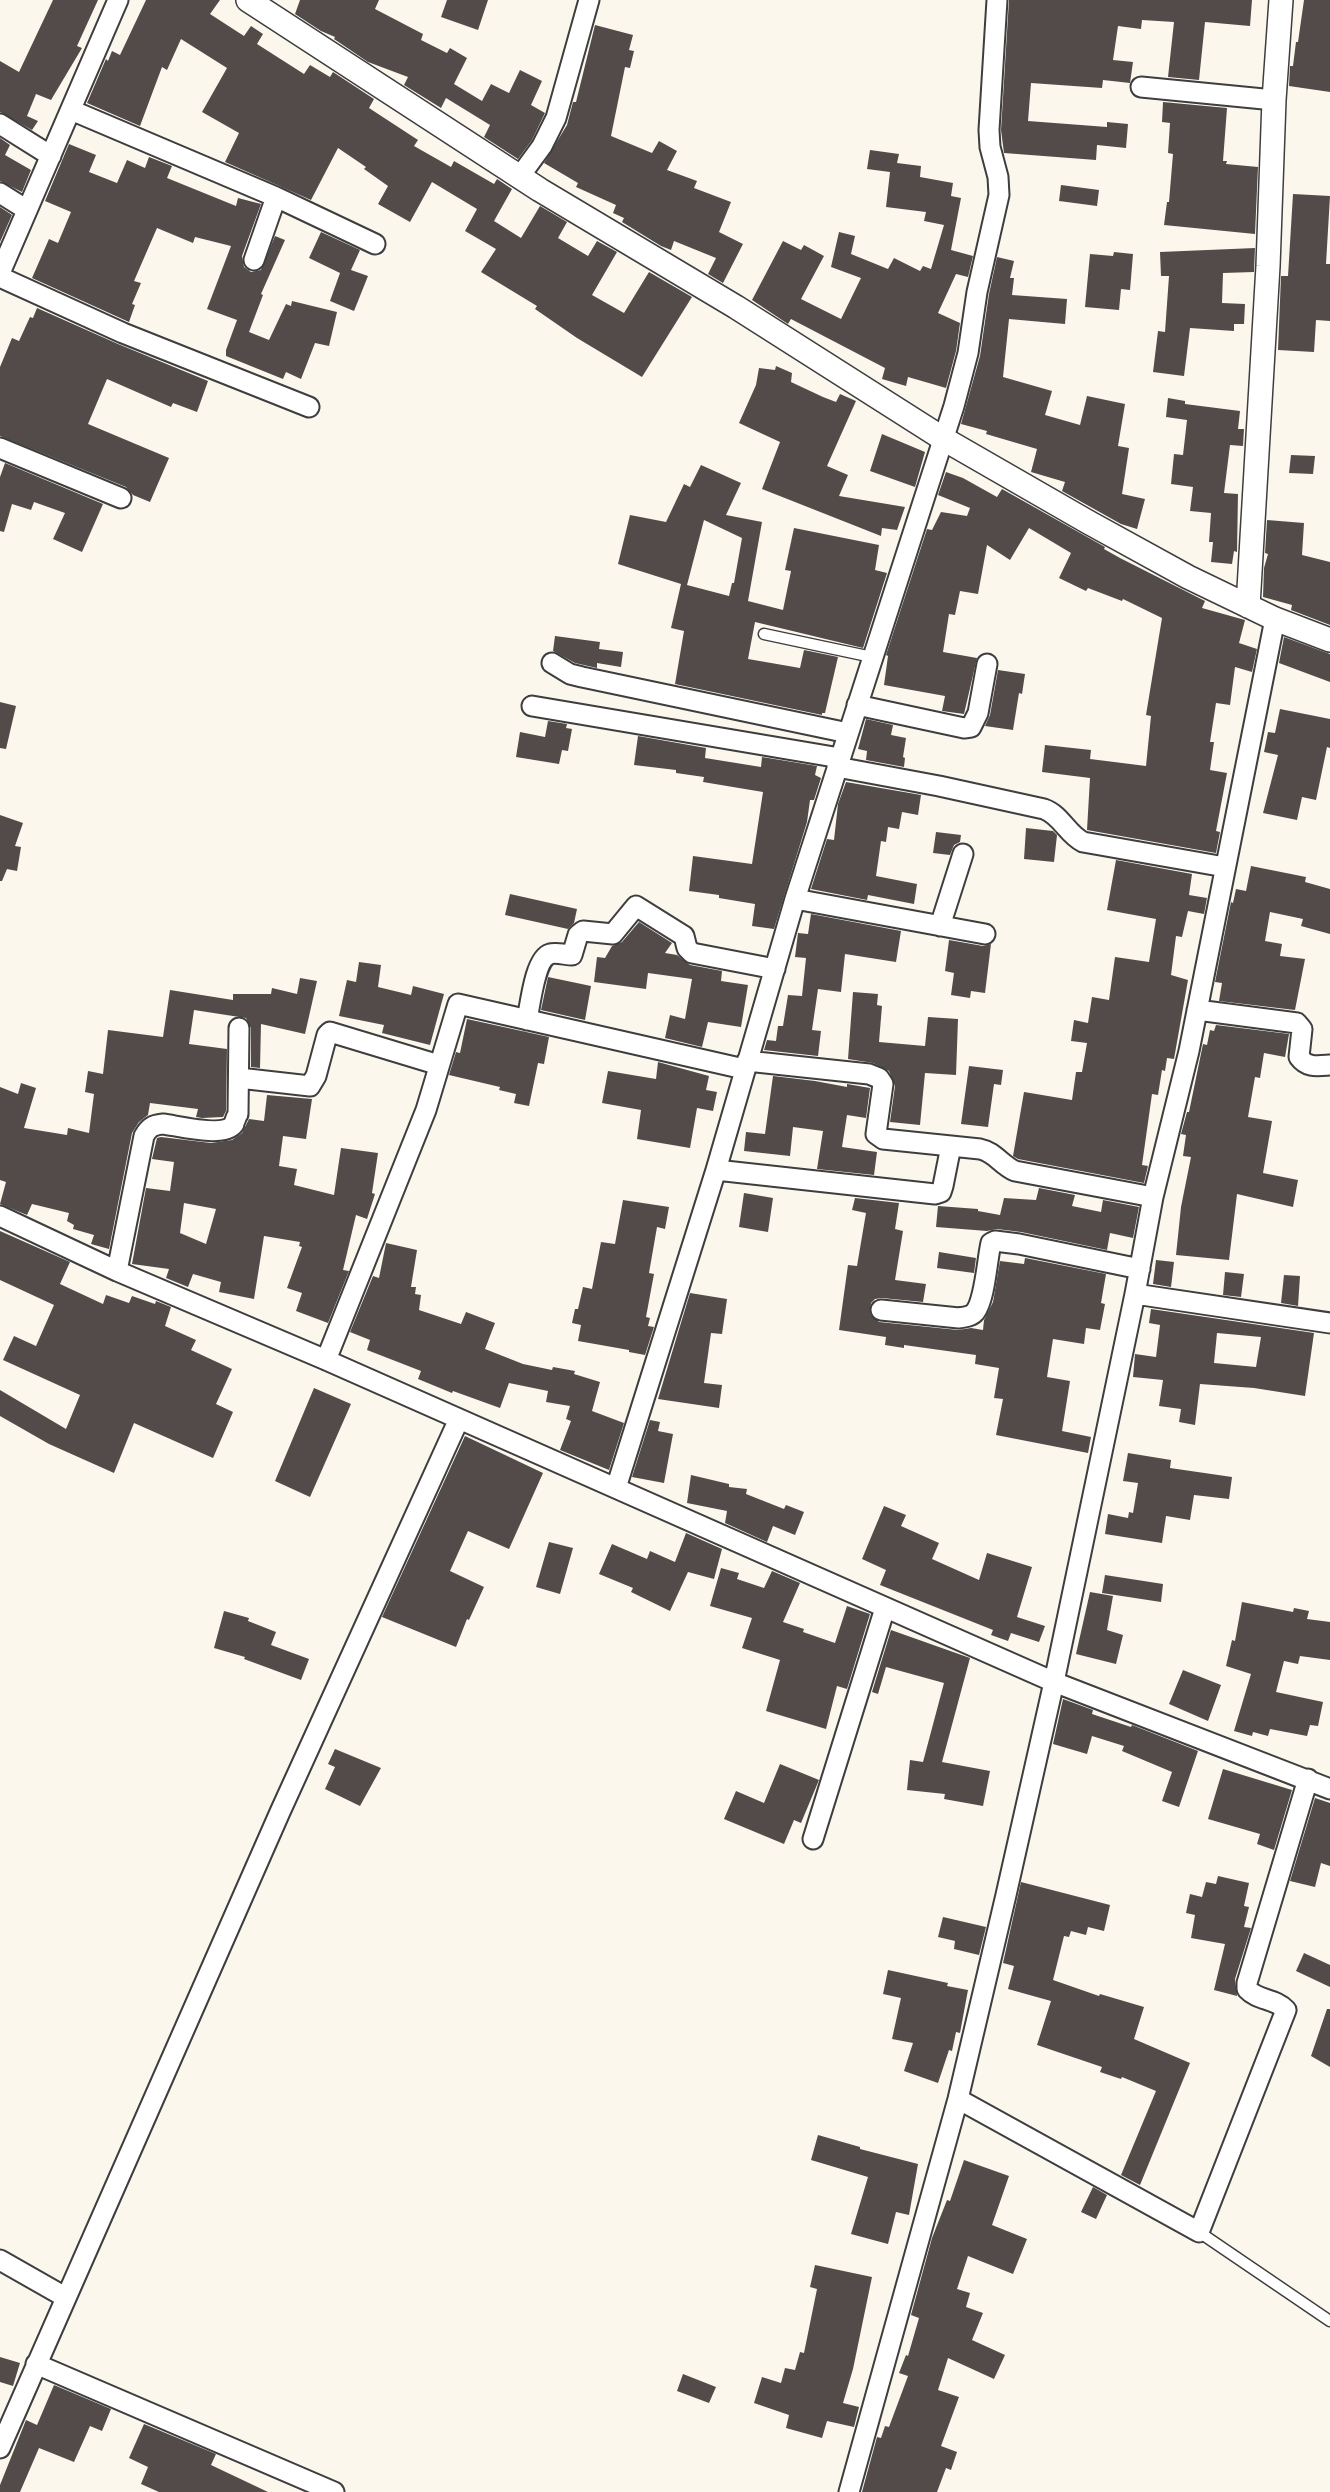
<!DOCTYPE html>
<html>
<head>
<meta charset="utf-8">
<style>
	body { margin:0 }
	canvas { display:block; background:#fcf7ed }
</style>
</head>
<body>
<canvas width="1330" height="2492"></canvas>
<script>
const ctx = document.querySelector('canvas').getContext('2d');
ctx.lineJoin = 'round';
function paint(path, color) { ctx.fillStyle = color; ctx.fill(path, 'evenodd'); }
function stroke(path, color, width, dash) { ctx.strokeStyle = color; ctx.lineWidth = width; ctx.lineCap = dash ? 'butt' : 'round'; ctx.setLineDash(dash || []); ctx.stroke(path); }
paint(new Path2D(`
	M53,0H98L77,46L82,48L51,100L36,94L27,116L38,121L32,130L0,112V61L19,72Z
	M146,0H220L210,14L244,36L251,26L263,34L257,44L304,74L310,65L330,77L333,72L374,99L369,108L418,140L414,146L451,167L454,161L494,184L497,179L512,189L494,221L521,238L540,206L567,222L558,238L588,256L597,241L617,252L592,295L624,313L649,272L692,297L642,377L577,338L535,309L537,306L481,272L496,249L465,231L477,209L432,182L410,222L378,204L388,186L364,169L366,167L338,148L311,200L225,162L239,133L202,112L227,68L181,39L167,70L162,67L140,126L87,103L106,59L108,61L112,51L120,55Z
	M300,0H379L375,9L423,34L421,40L447,53L450,48L467,58L454,84L482,101L491,84L509,93L520,70L542,81L531,105L545,113L532,140L518,159L484,137L490,125L446,98L441,108L433,103L404,85L408,77L368,62L334,39L335,37L321,31L295,14Z
	M447,0H488L478,30L441,17Z
	M1009,0H1252L1250,26L1205,22L1199,80L1168,77L1174,22L1142,20L1141,29L1118,26L1113,60L1133,62L1130,83L1103,80L1102,88L1031,83L1028,121L1107,127V122L1128,124L1126,148L1097,145L1096,160L1004,153L1001,130Z
	M1304,0H1330V92L1289,86L1290,66H1293L1296,42H1298Z
	M595,25L633,35L629,50L634,51L630,68L625,67L611,136L652,153L659,141L677,151L667,170L697,181L694,188L731,202L719,232L743,244L723,283L708,274L716,258L674,241L671,250L661,246L622,222L624,218L613,213L616,205L576,187L578,183L544,163L567,125L573,102H576Z
	M1163,102L1227,108L1223,161H1227L1226,164L1258,167L1255,234L1164,225L1167,202H1169L1173,154L1168,153L1170,123L1162,122Z
	M0,138L10,145L5,155L31,170L22,192L0,181Z
	M69,144L96,155L89,172L117,183L127,160L145,168L149,157L172,166L167,178L236,206L238,198L261,204L242,256L244,267L251,272L261,270L275,236L285,240L261,294L263,295L249,332L269,340L286,304L291,306L292,301L337,312L329,346L315,343L301,379L286,372L283,379L226,356V350L237,320L207,309L231,246L195,237L193,243L157,228L134,281L141,283L132,304L135,305L129,322L32,278L49,239L58,243L71,212L45,201Z
	M870,150L899,154L897,163L921,166L920,177L953,183L951,196L961,198L951,250L973,256L968,277L956,274L938,313L960,323L956,351L946,388L908,377L906,386L882,379L885,368L791,319L788,324L752,300L783,241L801,250L804,245L824,256L801,299L841,319L861,278L831,267L839,232L855,236L851,254L888,269L894,258L920,271L923,266L931,269L944,225L924,221L926,212L886,207L890,172L867,169Z
	M1061,185L1099,190L1097,206L1059,201Z
	M1293,194L1330,196L1326,264H1330V321L1316,320L1314,352L1278,350L1281,276H1288Z
	M0,207L12,215L0,242Z
	M321,232L360,250L351,270L368,276L354,311L330,301L340,273L309,258Z
	M1255,248L1254,272L1223,273L1222,303L1245,304L1244,324H1234V331L1190,328L1184,376L1153,372L1158,331L1165,332L1169,276H1161L1160,252Z
	M1114,252L1133,254L1130,290L1121,289L1119,310L1085,307L1090,254L1113,256Z
	M997,257L1014,261L1010,278H1014L1012,295L1067,299L1065,324L1009,319L1003,377L1052,391L1045,415L1080,425L1087,396L1125,404L1118,446L1129,448L1122,494L1145,499L1137,529L1121,524L1062,491L1065,482L1031,472L1037,449L986,434L987,431L961,424L980,356L989,294Z
	M37,308L118,344L208,381L197,412L173,403L171,407L107,379L88,424L169,458L150,502L133,495L126,487L0,436V367L12,338L19,341L30,317L33,318Z
	M776,366L792,373L791,382L823,397L836,402L840,394L856,401L827,466L848,475L839,496L905,507L897,530L882,528L881,536L762,489L780,442L739,423L756,385L759,368L775,370Z
	M1168,398L1185,401V404L1240,411L1238,429H1244L1243,446L1230,445L1224,493L1238,494L1237,552L1234,551L1232,564L1211,562L1213,542H1209L1211,513L1190,511L1193,487L1171,484L1174,454L1183,455L1187,420L1166,417Z
	M882,434L925,452L915,487L870,471Z
	M1291,455L1315,456L1313,474L1289,473Z
	M5,463L103,504L82,552L53,539L65,513L34,502L31,510L12,504L4,532L0,531V477Z
	M701,465L741,483L726,515L762,522L748,601L783,610L791,571L785,570L794,528L879,545L875,570L887,573L863,648L755,622L748,659L800,668L804,650L838,657L825,713H822V715L675,684L684,631L671,628L681,584L618,564L630,515L666,522L684,484L690,487ZM704,520L742,538L734,583H732L729,596L687,585Z
	M946,472L963,478L997,497L1002,489L1105,547L1104,549L1120,558L1205,601L1202,608L1245,620L1239,643L1257,649L1252,672L1235,667L1230,705L1216,703L1210,742H1214L1210,770L1227,773L1216,831L1220,832L1216,853L1087,830L1090,778L1042,772L1045,745L1091,750L1090,759L1146,766L1151,716L1146,715L1162,618L1123,599L1122,601L1088,588L1086,591L1059,578L1071,553L1029,528L1010,560L987,545L978,594L960,591L955,615L949,614L943,652L977,658L964,714L942,711L945,696L884,685L888,656L886,655L927,529L932,530L941,512L967,516L970,508L938,495Z
	M1267,520L1304,523L1302,555L1330,562V625L1291,610L1292,605L1263,597L1264,568L1268,554L1265,553Z
	M555,636L600,642L599,649L623,652L621,667L597,663V668L575,663L553,651Z
	M1284,637L1330,654V682L1279,663Z
	M998,670L1025,674L1022,694L1019,693L1013,730L985,726L990,715Z
	M0,702L16,706L6,749L0,748Z
	M1280,709L1330,719V748L1327,747L1316,800L1302,797L1297,820L1263,813L1278,755L1264,752L1268,732L1275,733Z
	M866,719L893,725L891,735L906,738L903,757L905,758L904,767L866,760L867,751L858,749Z
	M548,721L567,724L566,728L572,729L568,751L562,750L559,764L516,757L520,732L545,737Z
	M638,736L706,748L705,758L761,767L762,757L817,766L815,775L821,778L814,800H810L807,822L774,929L752,926L755,904L719,898V895L689,891L693,856L752,864L763,792L703,782L704,777L676,773V770L634,765Z
	M846,782L921,795L918,815L902,812L899,829L888,827L886,842L881,841L876,876L917,884L914,904L868,895L867,900L811,889L827,839L834,840L838,804Z
	M0,815L23,823L15,846L21,847L17,871L7,869L2,881H0Z
	M1026,828L1053,831L1057,835L1054,862L1024,859Z
	M936,832L961,835L960,842L954,845L950,855L933,853Z
	M1116,860L1192,874L1189,895L1207,898L1204,914L1188,911L1182,937L1176,936L1171,975L1188,980L1174,1059L1167,1058L1165,1071L1162,1070L1158,1095L1152,1094L1142,1165L1148,1166L1144,1183L1018,1159L1013,1156L1024,1092L1072,1100L1076,1072H1082L1087,1043L1071,1041L1074,1020L1088,1023L1092,997L1109,1000L1115,957L1149,962L1156,919L1107,910Z
	M1251,866L1306,877L1305,882L1330,889V934L1301,926L1303,919L1270,912L1265,941L1282,944L1280,956L1305,959L1295,1010L1219,1001L1222,983L1215,982L1231,902L1233,903L1236,889L1246,891Z
	M510,894L577,909L574,923L568,929L505,915Z
	M811,914L901,931L896,962L845,954L841,992L818,989L812,1030L821,1031L818,1056L764,1050L767,1040L776,1041L778,1026H783L788,995L802,996L806,958L795,957L798,933L808,934Z
	M639,922L672,943L665,953L677,955L690,965L722,971L721,981L748,985L741,1027L708,1022L702,1047L665,1038L670,1015L685,1019L692,979L648,973L646,989L594,982L597,957L605,958L612,946L622,942Z
	M949,940L983,946L991,944L985,993L971,991L970,998L951,995L954,973L945,971Z
	M359,962L381,965L378,987L411,995L413,986L444,994L430,1045L382,1033L384,1025L339,1016L347,980L356,982Z
	M548,977L591,986L585,1020L541,1010Z
	M300,978L317,981L305,1034L261,1024L260,1068L251,1067V1028L246,1018L194,1010L189,1044L227,1049L226,1111L223,1117L202,1118L196,1117L198,1109L150,1103L148,1115L139,1122L132,1133L109,1249L91,1244L94,1235L73,1229L74,1225L67,1221L69,1213L32,1204L27,1215L0,1204L6,1182L0,1180V1087L18,1094L21,1083L36,1088L24,1128L67,1135L68,1128L89,1133L94,1094L85,1092L88,1071L103,1074L108,1030L163,1037L170,990L233,1000V994H271L272,988L297,994Z
	M853,992L878,994L877,1005L882,1006L879,1042L925,1046L928,1017L958,1019L956,1075L925,1073L920,1125L890,1122L895,1086L889,1071L873,1063L848,1059Z
	M467,1019L549,1037L544,1064L538,1063L529,1106L514,1103L516,1094L499,1090L500,1087L449,1075L456,1052L460,1053Z
	M1216,1025L1289,1034L1285,1057L1264,1053L1260,1078L1255,1077L1248,1117L1272,1121L1263,1173L1298,1180L1293,1207L1237,1194L1229,1260L1176,1255L1181,1207L1191,1157L1183,1156L1186,1135L1181,1134L1187,1112H1189L1203,1044L1207,1045L1210,1030L1214,1031Z
	M658,1062L709,1076L706,1090L717,1092L713,1111L697,1108L690,1148L637,1139L641,1110L602,1103L608,1071L656,1079Z
	M969,1066L1003,1070L1001,1085L994,1084L988,1127L961,1124Z
	M773,1076L815,1081L847,1087V1084L870,1088L866,1118L847,1115L842,1147L877,1152L874,1175L817,1169L823,1131L793,1127L790,1156L744,1151L746,1132L765,1134Z
	M267,1095L312,1099L306,1139L283,1136L279,1166L297,1169L294,1185L334,1195L341,1148L378,1153L372,1193L375,1194L367,1219L356,1215L343,1270L349,1271L328,1323L296,1311L302,1293L287,1288L302,1247L299,1246L300,1242L264,1236L254,1299L219,1292L221,1282L193,1274L188,1287L166,1278L169,1269L132,1264L146,1188L170,1191L174,1162L152,1159L157,1138L161,1137L211,1143L232,1140L242,1133L249,1119L264,1121ZM184,1203L216,1209L206,1244L180,1233Z
	M1039,1188L1075,1195L1072,1206L1101,1212L1103,1200L1139,1207L1133,1238L1110,1233L1107,1250L1021,1232L997,1229L987,1231L936,1227L938,1206L978,1209V1211L1000,1215L1004,1198L1036,1200Z
	M744,1193L773,1198L768,1232L739,1227Z
	M855,1198L899,1203L895,1229L903,1231L895,1280L926,1284L923,1302L882,1298L875,1299L871,1303L870,1314L879,1322L958,1330L971,1328L983,1330L984,1320L993,1302L1000,1261L1024,1264L1025,1258L1106,1274L1101,1303L1105,1304L1100,1330L1086,1328L1084,1344L1053,1339L1047,1377L1070,1381L1062,1431L1091,1437L1088,1453L996,1435L1003,1399L994,1398L999,1368L975,1364L976,1355L904,1345V1348L885,1345L886,1337L839,1330L848,1265L857,1266L866,1213L852,1210Z
	M623,1200L669,1207L665,1229L657,1227L649,1273L654,1274L646,1317L650,1318L648,1326L654,1327L645,1355L629,1352V1350L578,1341L581,1325L572,1323L575,1309H578L583,1287L592,1289L601,1242L615,1244Z
	M0,1231L70,1262L60,1284L103,1304L106,1295L129,1303L132,1296L155,1304L156,1301L171,1307L165,1326L196,1340L191,1350L232,1369L216,1404L233,1412L213,1458L134,1423L114,1473L49,1444L0,1416V1390L66,1429L80,1395L3,1360L14,1336L36,1346L54,1305L0,1280Z
	M386,1243L417,1250L411,1287H416L415,1294L421,1295L419,1310L461,1324L466,1312L495,1323L485,1349L523,1364L552,1370L553,1367L575,1371L574,1374L600,1382L592,1411L624,1423L609,1470L560,1450L571,1421L566,1419L570,1406L546,1402L548,1391L509,1383L500,1408L453,1391L452,1393L418,1379L421,1371L367,1350L370,1340L350,1332L373,1276L379,1278Z
	M939,1252L976,1258L974,1273L937,1268Z
	M1156,1260L1174,1262L1171,1287L1153,1284Z
	M1225,1272L1244,1274L1241,1297L1223,1295Z
	M1284,1275L1300,1276L1298,1306L1281,1303Z
	M690,1293L727,1299L722,1334L711,1333L704,1383L722,1385L719,1408L658,1399Z
	M1151,1309L1314,1333L1305,1396L1254,1388L1200,1384L1195,1425L1179,1422L1181,1409L1159,1406L1163,1380L1133,1377L1135,1354L1156,1357L1160,1325L1149,1323ZM1217,1333L1261,1337L1256,1367L1214,1363Z
	M314,1388L351,1404L310,1497L275,1481Z
	M650,1420L660,1422L658,1431L673,1434L664,1483L632,1477Z
	M465,1436L543,1473L509,1549L468,1531L450,1571L484,1587L469,1620L467,1619L456,1647L382,1617Z
	M1128,1453L1171,1460L1170,1468L1232,1477L1229,1499L1194,1495L1190,1520L1166,1516L1162,1543L1105,1534L1108,1514L1128,1518L1129,1512L1133,1513L1138,1483L1123,1481Z
	M691,1475L729,1484V1487L747,1489L746,1494L784,1509L786,1505L804,1512L795,1535L773,1526L767,1542L725,1523L727,1511L687,1503Z
	M884,1506L906,1515L901,1526L939,1543L932,1559L979,1580L987,1553L1032,1567L1017,1617L1045,1626L1039,1642L1011,1633L1008,1641L991,1635L993,1630L880,1585L886,1570L862,1559Z
	M686,1533L722,1549L714,1579L688,1572L670,1611L631,1592L633,1588L599,1574L612,1544L647,1559L650,1551L675,1562Z
	M549,1542L573,1548L560,1594L536,1587Z
	M721,1568L739,1573L737,1579L764,1588L772,1571L800,1583L783,1622L804,1629L803,1632L835,1643L847,1606L870,1614L847,1689L837,1686L826,1729L766,1711L780,1660L742,1648L752,1618L710,1606Z
	M1105,1575L1163,1584L1161,1602L1102,1593Z
	M1090,1592L1113,1596L1107,1630L1123,1635L1116,1664L1076,1654Z
	M1242,1602L1293,1612L1294,1608L1309,1611L1307,1619L1330,1622V1660L1300,1656L1298,1664L1284,1661L1276,1692L1323,1702L1318,1726L1310,1725L1307,1736L1270,1729L1268,1736L1253,1732L1252,1736L1234,1731L1251,1674L1226,1666L1232,1640L1235,1641Z
	M224,1611L249,1618L248,1621L276,1632L271,1645L309,1659L301,1680L244,1659L245,1657L214,1648Z
	M891,1630L970,1658L942,1762L990,1771L983,1806L944,1799L945,1794L907,1790L910,1760L923,1762L944,1683L886,1667L878,1694L872,1692Z
	M1183,1670L1221,1685L1208,1721L1169,1704Z
	M1063,1699L1093,1710L1092,1714L1131,1727L1132,1725L1198,1751L1179,1807L1162,1801L1172,1772L1122,1751L1124,1746L1092,1736L1087,1754L1053,1744Z
	M335,1749L381,1768L360,1806L325,1789L335,1767L328,1764Z
	M780,1764L819,1780L801,1823L794,1820L784,1844L724,1819L736,1791L764,1803Z
	M1223,1769L1292,1790L1274,1850L1257,1844L1260,1834L1208,1819Z
	M1315,1798L1330,1803V1866L1321,1863L1315,1887L1290,1881Z
	M1218,1876L1249,1883L1244,1906L1249,1907L1244,1927L1251,1928L1235,1979L1237,1996L1214,1990L1225,1944L1191,1938L1195,1915L1186,1913L1190,1894L1202,1897L1206,1882L1216,1884Z
	M1021,1882L1110,1905L1104,1931L1088,1927L1086,1935L1071,1931L1069,1937L1064,1936L1053,1980L1099,1996L1100,1994L1144,2007L1134,2039L1190,2063L1140,2185L1121,2175L1156,2091L1122,2077L1121,2079L1100,2072L1102,2067L1037,2045L1051,2001L1008,1989L1014,1966L1003,1963Z
	M943,1917L986,1927L979,1955L954,1949L955,1941L938,1937Z
	M1304,1953L1330,1965V1987L1296,1971Z
	M888,1970L948,1983L947,1986L968,1990L960,2033L956,2032L952,2051L949,2050L938,2083L904,2071L913,2043L892,2039L901,1998L883,1994Z
	M1327,2009H1330V2067L1311,2056Z
	M818,2135L860,2147V2149L918,2164L909,2215L896,2212L888,2244L851,2234L868,2177L811,2160Z
	M964,2160L1009,2176L992,2225L1027,2239L1013,2274L968,2256L957,2289L970,2293L966,2307L983,2313L972,2340L1005,2355L994,2379L948,2358L938,2390L959,2397L941,2446L957,2452L951,2470L946,2468L937,2492H862L877,2437L881,2438L885,2426L889,2427L908,2376L899,2373L906,2355L908,2356L919,2318L911,2315L932,2238L947,2200L950,2201Z
	M1093,2187L1107,2195L1096,2219L1081,2212Z
	M815,2265L872,2277L853,2369L843,2403L859,2407L854,2427L827,2421L822,2438L786,2428L789,2415L754,2403L762,2377L781,2383L785,2368L795,2370L800,2352L804,2353L817,2289L810,2287Z
	M0,2357L20,2363L13,2386L0,2382Z
	M683,2374L716,2387L709,2403L677,2391Z
	M54,2385L111,2409L102,2431L90,2426L74,2462L39,2448L20,2492H0V2485L26,2420L37,2425Z
	M144,2424L216,2454L211,2465L268,2492H159L141,2484L148,2467L129,2458Z`), '#534b49');
const service = new Path2D(`
	M764,634L872,657
	M1199,2232L1330,2321`);
const minor = new Path2D(`
	M1141,87L1274,100
	M71,110L276,197L375,244
	M0,124L51,156
	M520,176L542,146L556,118L589,0
	M0,193L27,210
	M254,260L276,197
	M0,273L118,0
	M0,277L123,333L309,407
	M0,448L121,498
	M552,663L570,674L582,677L848,733
	M857,705L964,728L971,727L978,713L987,664
	M532,706L840,758
	M837,767L939,786L1044,809C1061,815 1067,834 1083,842L1225,867
	M795,899L985,934
	M940,926L963,854
	M1197,1010L1297,1023L1302,1029L1299,1057C1307,1068 1317,1066 1330,1065
	M527,1020C530,1006 535,958 550,954C556,952 566,955 572,955L578,935L583,931L613,934L636,906L684,936L687,948L692,953L775,969
	M747,1061L869,1074L879,1078L883,1084L876,1134L883,1139L980,1149C995,1152 1001,1165 1015,1171L1153,1197
	M239,1078L310,1086L316,1076L327,1035L330,1032L439,1065
	M716,1170L935,1194L941,1192L943,1186L951,1146
	M0,1216L117,1271L326,1360L1054,1682L1330,1789
	M117,1271L144,1136C149,1127 153,1125 163,1124C179,1126 224,1138 234,1124C234,1123 237,1115 238,1114L239,1028
	M1135,1294L1330,1323
	M881,1310L959,1318C964,1317 971,1317 975,1312C985,1300 987,1260 991,1243L995,1241L1019,1244L1140,1269
	M326,1360L426,1110L458,1004L744,1069
	M616,1488L716,1170L795,899L954,406L968,353L977,292L999,195L998,177L990,147L989,130L997,0
	M813,1839L885,1608
	M958,2099L1199,2232L1286,2010C1275,1998 1258,2001 1247,1989V1983L1308,1779
	M0,2260L65,2297
	M36,2364L334,2492
	M0,2448L280,1812L459,1419
	M849,2492L958,2099L1006,1895L1054,1682L1135,1294L1153,1197L1189,1051L1275,619`);
const tertiary = new Path2D(`
	M248,0L540,190L736,307L942,438L1088,522L1188,577L1275,619L1330,640
	M1248,606L1268,266L1274,100L1281,0`);
stroke(service, '#3e3e3e', 13);
stroke(minor, '#3e3e3e', 23);
stroke(tertiary, '#3e3e3e', 26);
stroke(service, '#fff', 10);
stroke(minor, '#fff', 19);
stroke(tertiary, '#fff', 23);
</script>
</body>
</html>
